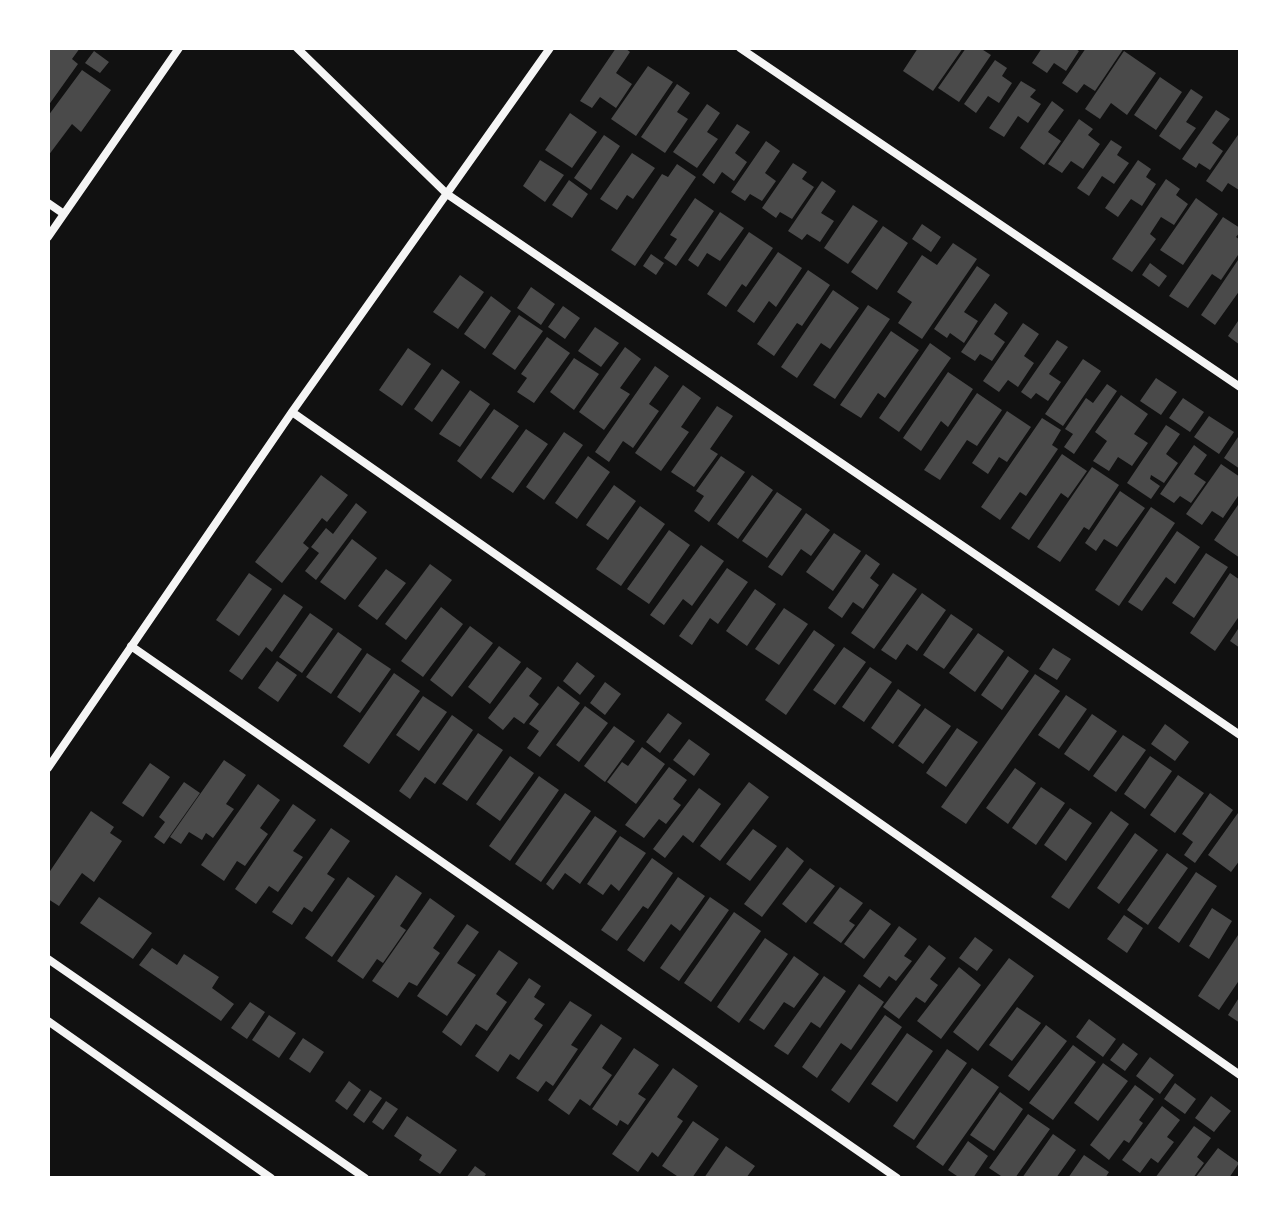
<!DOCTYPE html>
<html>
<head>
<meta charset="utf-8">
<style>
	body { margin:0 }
	#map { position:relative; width:1288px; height:1226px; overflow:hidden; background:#111; font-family:"DM Sans",sans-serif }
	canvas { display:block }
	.frame { position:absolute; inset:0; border:50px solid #fff; pointer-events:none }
</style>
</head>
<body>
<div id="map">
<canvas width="1288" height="1226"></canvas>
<div class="frame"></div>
</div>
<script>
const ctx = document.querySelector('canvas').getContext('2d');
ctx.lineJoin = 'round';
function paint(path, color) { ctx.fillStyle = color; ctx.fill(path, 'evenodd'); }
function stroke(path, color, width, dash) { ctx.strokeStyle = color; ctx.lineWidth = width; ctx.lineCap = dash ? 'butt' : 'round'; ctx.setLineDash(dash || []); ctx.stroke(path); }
paint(new Path2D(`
	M48,48H80L72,59L78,64L48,106Z
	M616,48H625L630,52L616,73L632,84L616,108L600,97L592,108L580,101Z
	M918,48H963L933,91L903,71Z
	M966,48H980L991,55L959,102L938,88Z
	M1042,48H1074L1079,51L1066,71L1054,63L1047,73L1032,63Z
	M1086,48H1124L1095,91L1084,84L1077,93L1062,83Z
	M94,51L109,62L100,73L85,63Z
	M1124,51L1156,73L1127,115L1111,103L1100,119L1085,109Z
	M995,60L1007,68L1002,76L1012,83L999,103L988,96L976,113L964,104Z
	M648,66L673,82L636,136L611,119Z
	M82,70L111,90L81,132L72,124L48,156V116Z
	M1160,77L1182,92L1156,130L1134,115Z
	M1021,81L1036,90L1030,97L1041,104L1028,123L1018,116L1004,137L989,128Z
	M677,84L690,93L677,112L688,119L665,153L641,137Z
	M1191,89L1203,97L1186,122L1196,128L1180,150L1159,136Z
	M1052,101L1064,110L1048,132L1061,141L1044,165L1020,148Z
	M707,104L720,113L707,132L718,139L697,168L673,152Z
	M1216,110L1230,119L1212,143L1223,151L1210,170L1199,163L1196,168L1182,159Z
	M570,113L597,132L572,168L545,150Z
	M1079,119L1093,129L1088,135L1100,144L1083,169L1071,161L1062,173L1048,164Z
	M737,124L750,132L735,153L747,162L734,181L722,172L714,184L702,175Z
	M1240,132V188L1239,190L1228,183L1222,192L1206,181Z
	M604,135L620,146L591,190L574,178Z
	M1111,140L1122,147L1117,155L1129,163L1114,184L1102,176L1089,196L1077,188Z
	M766,141L780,151L765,173L776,181L762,201L750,194L745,201L731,192Z
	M632,153L655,168L633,199L627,195L617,210L600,199Z
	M540,160L564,175L545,202L523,186Z
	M1138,160L1151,169L1146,177L1156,184L1142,206L1131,199L1118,217L1105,208Z
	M793,163L807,172L802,179L814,187L792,219L780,212L776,218L762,208Z
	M677,164L696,177L635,266L611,250L662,174L668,177Z
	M1166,179L1180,189L1176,195L1188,204L1174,225L1161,217L1150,234L1156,239L1132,272L1112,259Z
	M569,180L588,194L572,218L552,205Z
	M822,181L836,191L821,213L834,221L820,242L807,234L802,240L788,231Z
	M695,198L714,211L676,266L664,258L677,239L670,235Z
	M1196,198L1218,214L1183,265L1160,250Z
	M853,205L878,221L848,264L824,248Z
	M720,212L744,228L720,261L707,253L698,267L688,260Z
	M1223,217L1240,228V232L1236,237L1240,240V252L1221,280L1212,274L1188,308L1169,296Z
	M922,224L941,237L931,252L912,239Z
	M883,226L908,243L877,290L851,272Z
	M749,232L773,248L746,287L742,284L726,307L707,294Z
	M953,243L977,259L922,339L898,323L912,302L897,292L922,255L937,265Z
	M778,252L802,268L776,307L769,301L754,323L737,311Z
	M651,254L664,263L656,275L643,266Z
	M1240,257V290L1215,325L1201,315Z
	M1150,263L1167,276L1159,287L1142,275Z
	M977,266L990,275L964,312L978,321L964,343L950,333L947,338L934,329Z
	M808,270L830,285L802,326L797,323L774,356L757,344Z
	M460,275L484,292L458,329L433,312Z
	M531,287L555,304L541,325L517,308Z
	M833,290L859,308L830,349L821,343L797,378L781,367Z
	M491,296L511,311L485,349L464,334Z
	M995,303L1008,313L994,334L1005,342L992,361L980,354L975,361L961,352Z
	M868,305L890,319L835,399L813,385Z
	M563,306L580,318L565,339L548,327Z
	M519,315L543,331L515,370L492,354Z
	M1240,318V345L1228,336Z
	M1023,323L1039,334L1024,356L1034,363L1018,387L1008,380L999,392L983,381Z
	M595,327L619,343L601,367L578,351Z
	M891,331L919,350L885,398L878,393L861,418L840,405Z
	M547,337L570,353L534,403L517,392L527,378L521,374Z
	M1057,340L1068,347L1049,374L1061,382L1048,401L1036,393L1031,399L1021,392Z
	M930,343L951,358L899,432L879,418Z
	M625,347L641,359L620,388L630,394L604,430L579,412Z
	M408,348L431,364L402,406L379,390Z
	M574,358L599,374L574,410L550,392Z
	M1083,359L1101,371L1063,426L1045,414Z
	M655,366L669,376L649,404L659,411L633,448L623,441L609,462L595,452Z
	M442,369L460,382L432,422L414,409Z
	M948,372L973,389L948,427L941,421L921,451L903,438Z
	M1156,378L1177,392L1161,415L1140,401Z
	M1107,384L1117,391L1074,454L1064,447L1073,434L1065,429L1086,398L1093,403Z
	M683,385L701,398L681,427L689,432L661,471L635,453Z
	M470,390L490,404L460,447L439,434Z
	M977,393L1002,410L977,446L967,440L940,480L924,470Z
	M1121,395L1148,414L1134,434L1148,443L1132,466L1118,457L1109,471L1093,461L1107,441L1095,432Z
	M1183,398L1204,412L1190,432L1169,418Z
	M717,406L733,416L710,449L718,454L694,487L671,472Z
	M494,409L519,426L481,479L457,461Z
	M1007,411L1031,427L1007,462L999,457L988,474L972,463Z
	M1209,416L1234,432L1219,454L1194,437Z
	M1042,418L1061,430L1052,445L1058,449L1026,496L1020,492L1000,520L981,507Z
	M1166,425L1180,434L1166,454L1178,463L1164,483L1151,475L1150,479L1160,486L1151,499L1127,483Z
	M526,429L548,444L513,493L491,478Z
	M564,432L583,445L544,500L526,487Z
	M1238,437L1240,438V469L1224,458Z
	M1194,445L1207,455L1194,474L1206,482L1191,503L1180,496L1174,503L1160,494Z
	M1062,454L1087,471L1068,498L1061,493L1029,540L1011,528Z
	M588,456L610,472L577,519L555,503Z
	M721,456L745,472L709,522L694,511L704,496L696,491Z
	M1221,464L1240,477V493L1223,518L1212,511L1202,525L1186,514Z
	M1092,467L1119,485L1089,530L1084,527L1060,562L1037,547Z
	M321,475L348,495L327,522L322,518L303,543L309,548L282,583L255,562Z
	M752,475L773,490L738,539L717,524Z
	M614,485L636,501L608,540L586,525Z
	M1120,491L1145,508L1117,547L1104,539L1096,551L1085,543Z
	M777,492L802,509L767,558L742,541Z
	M1240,502V558L1214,540Z
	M356,503L367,512L316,580L305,571L319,553L311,547L326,528L333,534Z
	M640,506L665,524L621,586L596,569Z
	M1151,507L1175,523L1119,606L1095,590Z
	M806,513L830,530L811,556L801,549L782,576L768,567Z
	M669,530L690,545L649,604L627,589Z
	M1177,531L1200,547L1175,584L1166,577L1142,611L1128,602Z
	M834,533L861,551L833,591L806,572Z
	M352,539L377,558L345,600L320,582Z
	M701,545L724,561L692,606L683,599L664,625L650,615Z
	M1206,553L1228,567L1194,618L1172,603Z
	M866,554L880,564L870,578L879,585L863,609L853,602L842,618L828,608Z
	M430,564L452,580L406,640L385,624Z
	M727,568L748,582L718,624L710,618L692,645L679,636Z
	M386,569L406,583L377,620L358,606Z
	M249,573L272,589L239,636L216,620Z
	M893,573L917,589L874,649L851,633Z
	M1230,573L1240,580V615L1215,651L1190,633Z
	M755,589L776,604L747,646L726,631Z
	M922,593L946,610L917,651L907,644L896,660L881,650Z
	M284,594L303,607L272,652L266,647L242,680L229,671Z
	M441,607L463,624L423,677L401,661Z
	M784,608L808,624L779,665L755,649Z
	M310,613L333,629L302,673L279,657Z
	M951,614L973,629L944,669L923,655Z
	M470,626L493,643L452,697L430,680Z
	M1240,626V648L1230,641Z
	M814,630L835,645L786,715L765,700Z
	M338,632L362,649L331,694L306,677Z
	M978,633L1004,651L975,692L949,673Z
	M499,646L521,662L490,704L468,687Z
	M844,647L866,662L835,705L813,690Z
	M1053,648L1071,659L1057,680L1039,669Z
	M367,653L391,669L360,713L337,697Z
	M1008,656L1029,671L1002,710L981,695Z
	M277,661L297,675L278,702L258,688Z
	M577,662L595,676L580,695L563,681Z
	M527,667L542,678L529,696L539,704L524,724L514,717L503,730L488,718Z
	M870,667L892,682L864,722L842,707Z
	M394,673L420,691L369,764L343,746Z
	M1035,674L1060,691L966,824L941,807Z
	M605,682L621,694L605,715L590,703Z
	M558,686L580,703L540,757L527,748L539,731L529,724Z
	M898,689L921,705L893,744L871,728Z
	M1066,695L1087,709L1059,749L1038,735Z
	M423,696L447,712L419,751L396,735Z
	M585,706L608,723L579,762L556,745Z
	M925,708L951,726L923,764L898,746Z
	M668,713L682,723L660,753L646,742Z
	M1092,714L1117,731L1089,771L1064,754Z
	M452,715L473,730L435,784L425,777L410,799L399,791Z
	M1165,724L1189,742L1175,761L1151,744Z
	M614,726L635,741L605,782L584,766Z
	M957,728L978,742L946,787L926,773Z
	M478,733L503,750L467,801L442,784Z
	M1123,735L1146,750L1116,792L1093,776Z
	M689,739L710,754L694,776L673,760Z
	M642,747L665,764L636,804L607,782L622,762L628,766Z
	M510,756L534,773L500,821L476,804Z
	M1150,756L1172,771L1145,809L1124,794Z
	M224,760L246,775L226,804L234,809L213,838L206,833L202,840L189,832L181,844L170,837Z
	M150,763L170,777L143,817L122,803Z
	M669,767L687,780L673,799L681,805L666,824L659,819L644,838L625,825Z
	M1015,768L1036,783L1008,824L986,808Z
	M1178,775L1204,793L1175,833L1150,815Z
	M539,776L559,790L510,861L489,846Z
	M184,782L200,793L164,844L154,837L165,822L159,817Z
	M749,782L769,797L720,861L700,846Z
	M258,784L280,800L260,828L268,834L245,866L237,861L224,881L201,865Z
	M1041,787L1065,803L1036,845L1012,828Z
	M699,788L721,804L693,843L683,835L665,858L653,849Z
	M565,793L591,811L541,882L515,864Z
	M1210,793L1233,810L1195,863L1184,855L1193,842L1182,834Z
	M293,804L316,820L293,851L303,857L278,892L269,886L256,904L235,889Z
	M1070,808L1092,823L1066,861L1044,845Z
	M91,811L114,827L110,833L122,841L94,882L82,873L59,906L48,899V874Z
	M1111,811L1129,824L1069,909L1051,897Z
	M1238,813L1240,815V860L1231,872L1208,855Z
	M595,816L617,831L580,884L565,873L553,890L546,884Z
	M331,828L350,841L327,874L335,879L312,912L304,907L292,925L272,912Z
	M753,829L777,846L750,881L726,864Z
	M1135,833L1158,850L1119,904L1097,888Z
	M620,836L646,853L619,891L611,884L603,895L587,884Z
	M787,847L804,861L762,917L744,904Z
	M1167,853L1188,868L1148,925L1127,910Z
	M652,858L673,873L648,909L643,906L617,941L601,930Z
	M810,868L835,886L806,923L782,904Z
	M1196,872L1217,886L1179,943L1158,928Z
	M396,875L422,893L400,926L406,930L383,963L377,959L363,979L337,961Z
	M348,877L375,896L332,957L305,938Z
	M678,877L705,896L680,931L671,924L644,962L627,950Z
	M840,887L863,903L849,921L855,925L841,943L813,923Z
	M99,897L152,933L133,959L80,923Z
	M710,897L729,910L679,981L660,968Z
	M430,898L455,916L433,948L440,953L417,986L409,982L398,998L372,981Z
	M1212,908L1232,921L1209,959L1189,946Z
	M870,909L891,924L864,959L844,944Z
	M734,912L761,931L711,1002L684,983Z
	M1124,915L1143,928L1127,953L1107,939Z
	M467,924L479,932L457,963L476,975L447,1016L417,996Z
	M899,926L917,939L904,956L912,961L896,981L889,976L880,988L863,976Z
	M1240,932V979L1219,1010L1198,996Z
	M975,937L993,950L977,971L959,958Z
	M765,938L788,954L739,1023L717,1007Z
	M929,945L946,958L930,979L938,985L925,1003L916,997L899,1019L883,1007Z
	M152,948L177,965L184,954L219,977L212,988L234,1004L221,1021L139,965Z
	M499,950L518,963L496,994L507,1002L487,1031L476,1024L461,1046L442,1032Z
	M794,956L819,974L794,1008L784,1002L764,1030L749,1020Z
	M1009,958L1034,976L978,1051L953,1032Z
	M959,967L981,985L941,1039L917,1021Z
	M824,976L846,991L820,1028L811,1022L788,1055L774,1046Z
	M529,978L541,986L534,997L545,1004L534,1019L543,1025L519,1060L510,1054L498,1072L475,1056Z
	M859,984L884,1002L851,1050L841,1043L817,1078L802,1067Z
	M1240,996V1023L1228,1015Z
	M570,1001L592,1015L571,1045L578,1049L553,1086L546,1081L538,1092L516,1078Z
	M250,1002L265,1012L247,1039L231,1028Z
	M1017,1007L1041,1023L1012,1061L989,1045Z
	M269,1015L296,1033L279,1058L252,1040Z
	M885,1015L902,1027L849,1103L831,1090Z
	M1089,1019L1116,1039L1103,1057L1076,1037Z
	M601,1024L622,1038L602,1068L612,1075L590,1106L580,1099L569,1115L548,1100Z
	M1046,1025L1067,1041L1029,1091L1008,1076Z
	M907,1033L933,1051L897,1102L871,1084Z
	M303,1038L324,1052L310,1073L289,1059Z
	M1123,1043L1138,1054L1125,1071L1110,1060Z
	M1073,1045L1096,1062L1053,1120L1029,1103Z
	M634,1048L659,1065L638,1094L646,1099L628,1125L620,1120L617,1126L592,1109Z
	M947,1049L967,1063L914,1140L893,1126Z
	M1150,1057L1174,1075L1160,1094L1136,1076Z
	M1103,1063L1128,1081L1098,1121L1074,1103Z
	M673,1068L698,1086L677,1117L683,1121L658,1157L652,1152L638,1172L612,1154Z
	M972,1068L999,1087L943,1166L916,1147Z
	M349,1081L361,1090L347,1110L335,1101Z
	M1175,1083L1196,1099L1185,1114L1164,1099Z
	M1135,1085L1154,1099L1139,1120L1143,1123L1129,1143L1124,1140L1109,1160L1090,1145Z
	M370,1090L382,1098L364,1123L353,1115Z
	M1000,1092L1023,1109L994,1151L970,1135Z
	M1211,1096L1231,1111L1214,1132L1195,1118Z
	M386,1101L398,1109L383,1130L372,1122Z
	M1162,1106L1180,1120L1167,1137L1174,1142L1158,1163L1151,1158L1140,1173L1122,1160Z
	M1028,1114L1050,1129L1015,1178H1004L989,1168Z
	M407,1116L457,1150L440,1174L419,1160L422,1155L394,1136Z
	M693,1121L719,1139L692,1178H680L662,1166Z
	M1194,1126L1211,1138L1197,1157L1204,1163L1193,1178H1155Z
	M1053,1134L1076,1150L1056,1178H1022Z
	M968,1141L988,1156L973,1178H960L948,1170Z
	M726,1146L755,1166L746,1178H704Z
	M1218,1148L1239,1163L1229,1178H1195Z
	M1084,1155L1109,1172L1105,1178H1068Z
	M475,1166L486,1174L483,1178H466Z`), '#4a4a4a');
stroke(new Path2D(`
	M297,48L447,194L1240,735
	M740,48L1240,387
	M48,203L64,214
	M48,237L179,48
	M292,412L1240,1075
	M131,646L897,1178
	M48,768L292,412L550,48
	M48,959L365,1178
	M48,1021L271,1178`), '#f5f5f5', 8);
</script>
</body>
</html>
